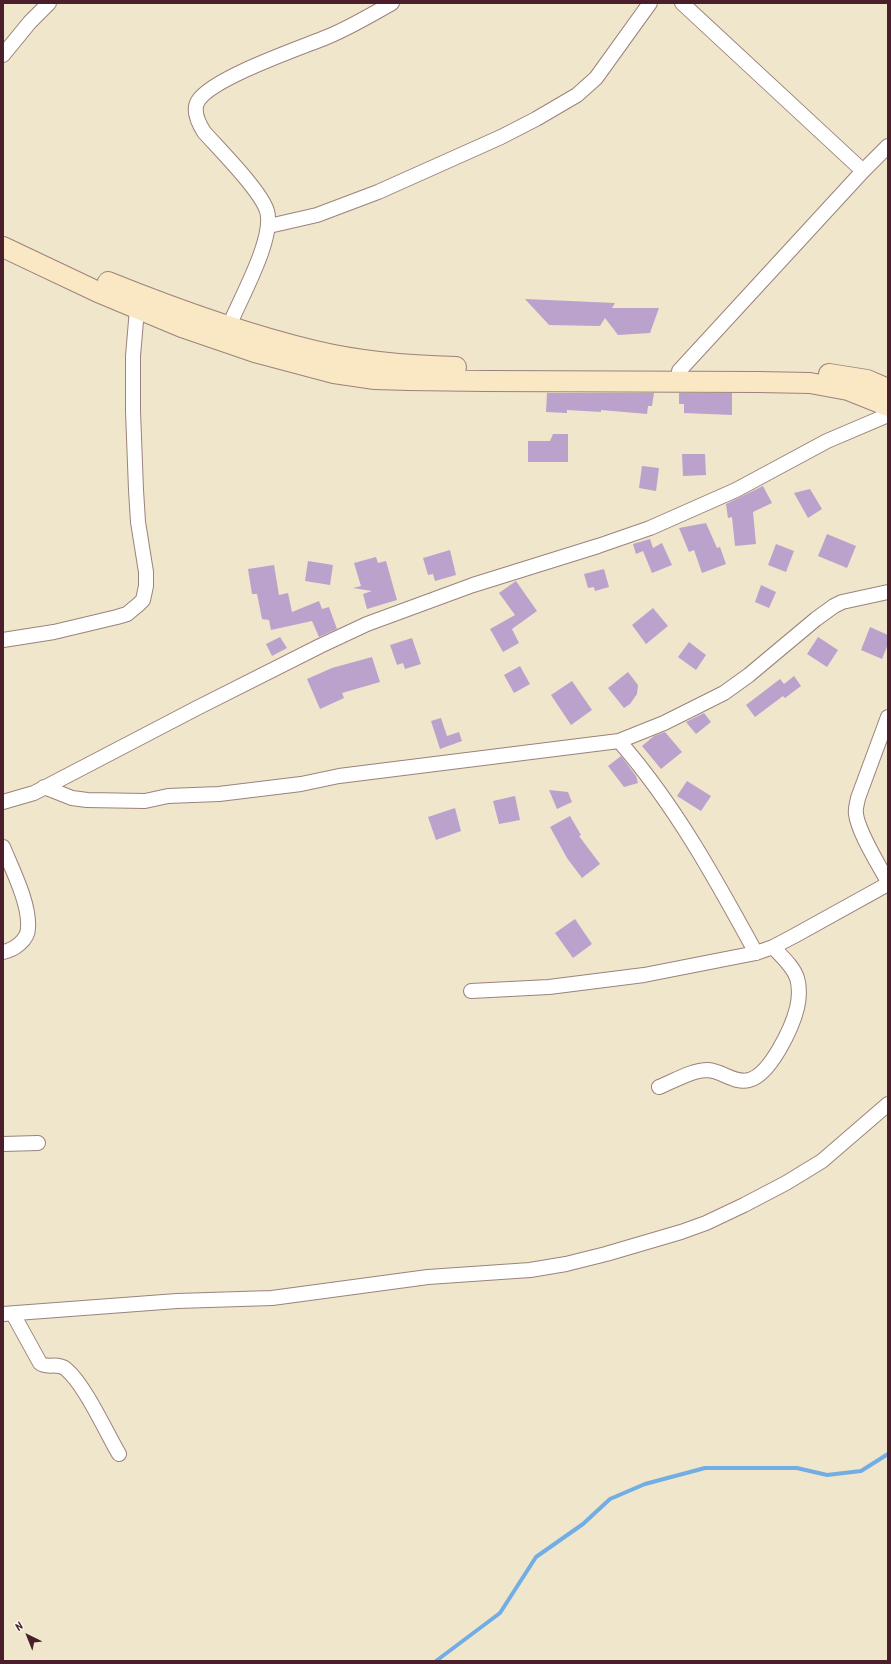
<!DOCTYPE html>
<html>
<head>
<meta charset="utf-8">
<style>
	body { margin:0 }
	#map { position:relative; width:891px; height:1664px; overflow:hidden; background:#efe6cc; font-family:Kalam,sans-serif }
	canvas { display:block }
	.frame { position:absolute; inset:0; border:4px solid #4a1f2b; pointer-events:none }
	.north { position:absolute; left:8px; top:1616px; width:40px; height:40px; -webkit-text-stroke:3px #f7f3e8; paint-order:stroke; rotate:317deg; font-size:11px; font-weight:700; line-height:16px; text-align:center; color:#4a1f2b }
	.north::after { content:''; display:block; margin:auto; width:14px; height:18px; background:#4a1f2b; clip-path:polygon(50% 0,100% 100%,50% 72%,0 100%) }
</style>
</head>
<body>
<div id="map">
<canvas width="891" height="1664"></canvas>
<div class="frame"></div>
<div class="north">N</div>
</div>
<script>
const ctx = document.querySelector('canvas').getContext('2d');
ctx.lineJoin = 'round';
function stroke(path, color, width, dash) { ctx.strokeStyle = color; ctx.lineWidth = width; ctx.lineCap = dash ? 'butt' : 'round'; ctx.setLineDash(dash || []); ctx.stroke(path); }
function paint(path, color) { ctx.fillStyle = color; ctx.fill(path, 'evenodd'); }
stroke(new Path2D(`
	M436,1661L500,1613L536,1557L583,1524L610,1499L645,1484L705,1468H797L827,1475L861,1471L888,1454`), '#72ade3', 4);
paint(new Path2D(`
	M525,299L615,303L612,308H659L650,333L618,335L605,318L600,326L549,325Z
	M547,393H654L652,406H648L647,414L601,410V412L567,410V413L546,412Z
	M679,393H732V415L684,413V404H679Z
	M553,434H568V462H528V441H550Z
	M682,454H705L706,475L683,476Z
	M642,466L659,468L656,491L639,488Z
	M763,486L772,503L753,512L756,544L735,546L732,517L728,518L726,504Z
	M810,489L822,509L808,518L794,493Z
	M706,523L717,548L720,547L726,564L702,573L694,550L689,552L679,528Z
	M827,534L856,546L847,568L818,556Z
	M650,539L653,548L662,543L672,565L652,573L643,551L636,554L633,544Z
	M776,544L794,551L786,572L768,565Z
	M450,550L456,575L435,581L433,574L428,575L423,558Z
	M376,557L378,563L386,561L397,600L367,609L363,594L372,591L353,588L361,586L354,563Z
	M308,561L333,565L330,585L305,581Z
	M274,565L279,595L288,593L292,612L319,601L322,609L329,607L337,629L319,637L312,621L271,630L269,620L262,619L257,594H252L248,569Z
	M604,569L609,587L595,591L594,587L588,588L584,574Z
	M516,581L537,611L512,629L519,643L503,652L490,629L515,615L499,593Z
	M761,585L776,592L769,608L755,602Z
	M653,608L668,626L646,644L632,625Z
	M870,627L888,635V644L882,659L861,650Z
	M280,637L287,648L272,656L266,644Z
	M818,637L838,650L827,667L807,654Z
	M412,638L421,664L405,669L403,663L397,665L390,645Z
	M689,642L706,655L696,670L678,657Z
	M372,657L380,682L342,693L344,698L320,709L307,679L332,668Z
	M520,666L530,684L514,693L504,675Z
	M628,672L638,685L637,694L630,704L624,708L608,688Z
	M794,676L801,686L785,698L783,696L755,717L746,705L780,679L784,684Z
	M572,681L592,710L571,725L551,695Z
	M704,713L711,722L696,734L686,722Z
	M441,718L447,736L459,732L462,741L440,749L431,721Z
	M665,732L682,752L661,769L642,746L654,736Z
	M621,756L636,776L638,783L624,787L608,766Z
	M687,781L711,796L701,811L677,796Z
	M549,790L568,792L572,802L557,809Z
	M515,796L520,820L499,824L493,801Z
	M455,808L461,831L436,840L428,817Z
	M570,816L581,835L579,836L600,864L582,878L567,858L550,827Z
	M575,919L592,944L573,958L555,933Z`), '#baa2cc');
const minor = new Path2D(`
	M682,3L863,171
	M3,55L30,22L49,3
	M269,226L317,215L378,192L501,137L536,119L577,95L596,78L650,3
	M229,326C240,299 275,238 267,211C261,191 220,150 204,132C199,124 192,111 198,101C212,78 300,48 327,37C349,28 371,15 392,3
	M679,371L863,171L888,146
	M3,640L54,632L117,617L127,614L139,604L143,600L146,586V572L138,522L136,490L133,411V356L137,309
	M888,717L858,798C857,804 855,809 856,814C858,832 879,865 888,882
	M619,741C675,805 715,878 756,953
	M44,787L72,798L87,800L145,801L168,796L219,794L301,784L339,776L619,741L664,723L724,693L749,675L816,619L834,606L842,602L888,592
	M3,802L34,793L197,708L320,646L367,624L473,585L598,546L650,528L736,490L827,441L888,415
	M3,847C12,869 30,904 28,928C28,940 14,950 3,952
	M471,991L549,987L644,975L756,953L773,947L794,936L888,884
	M659,1087C674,1081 692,1070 708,1070C722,1071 735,1084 749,1080C770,1075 792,1028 797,1008C799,1000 800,987 797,978C793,966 781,956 773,947
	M3,1144L38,1143
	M3,1314L177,1301L272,1298L428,1277L530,1270L566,1264L606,1254L681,1232L706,1223L744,1205L786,1183L822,1161L888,1104
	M13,1314L40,1363C47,1369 57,1362 66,1369C85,1385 106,1432 119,1454`);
const secondary = new Path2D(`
	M3,247L98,292L182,327L255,352L334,373L375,379L409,380L485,381L758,382L810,383L848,390L888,406
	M108,282C175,309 244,334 315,351C361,362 408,366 456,367
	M829,374L867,380L888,389`);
stroke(minor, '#9c827c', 16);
stroke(secondary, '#9c827c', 22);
stroke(minor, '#fff', 14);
stroke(secondary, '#fae7c3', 20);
</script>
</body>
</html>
